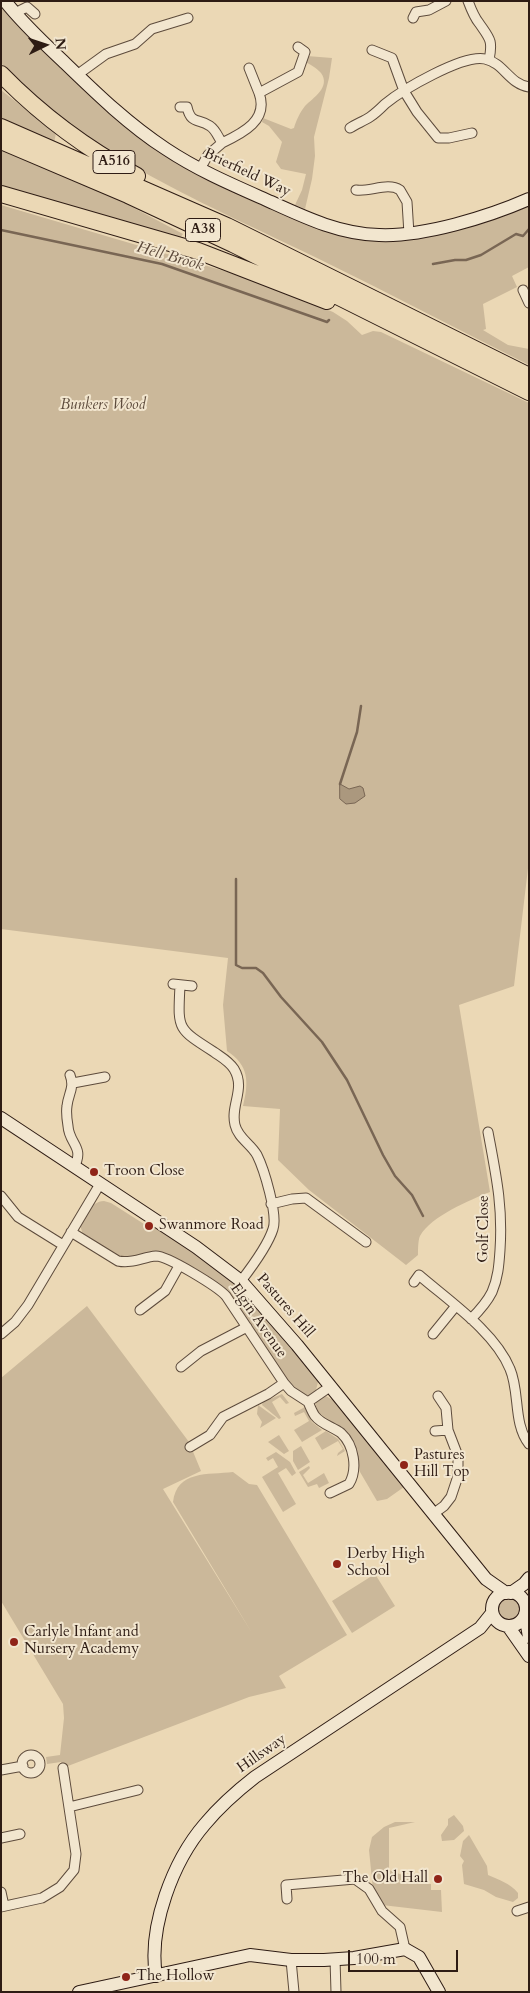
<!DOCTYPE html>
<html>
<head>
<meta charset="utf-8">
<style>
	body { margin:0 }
	#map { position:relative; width:530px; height:1993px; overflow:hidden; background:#ebd8b5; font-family:Cardo,serif }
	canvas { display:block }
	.frame { position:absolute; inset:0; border:2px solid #2e1c14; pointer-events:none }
	.north { position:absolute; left:20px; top:20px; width:50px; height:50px; -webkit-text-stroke:4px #f2e6cf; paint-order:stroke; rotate:86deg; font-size:14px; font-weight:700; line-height:20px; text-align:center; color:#2e1c14 }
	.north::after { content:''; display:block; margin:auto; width:18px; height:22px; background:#2e1c14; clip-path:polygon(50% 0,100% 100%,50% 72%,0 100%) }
	.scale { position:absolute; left:348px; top:1950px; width:110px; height:22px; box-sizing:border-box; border:2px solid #2e1c14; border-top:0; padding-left:6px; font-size:15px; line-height:18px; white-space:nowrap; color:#2e1c14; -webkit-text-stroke:4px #f2e6cf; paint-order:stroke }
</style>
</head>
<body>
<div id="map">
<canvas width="530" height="1993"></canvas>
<div class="frame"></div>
<div class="north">N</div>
<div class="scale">100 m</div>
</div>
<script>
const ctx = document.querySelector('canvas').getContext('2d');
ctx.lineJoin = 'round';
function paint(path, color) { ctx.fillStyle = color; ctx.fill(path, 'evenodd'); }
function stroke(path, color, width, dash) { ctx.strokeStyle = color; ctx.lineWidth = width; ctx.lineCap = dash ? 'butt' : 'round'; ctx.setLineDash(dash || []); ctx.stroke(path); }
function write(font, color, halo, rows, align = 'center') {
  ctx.font = font + ' Cardo,serif'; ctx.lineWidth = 4; ctx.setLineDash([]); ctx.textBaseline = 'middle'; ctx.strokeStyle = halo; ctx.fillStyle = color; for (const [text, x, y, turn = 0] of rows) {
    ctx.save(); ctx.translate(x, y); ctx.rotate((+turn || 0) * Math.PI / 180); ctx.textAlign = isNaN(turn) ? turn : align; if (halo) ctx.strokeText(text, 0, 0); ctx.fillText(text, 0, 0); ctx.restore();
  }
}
paint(new Path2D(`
	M1,4L118,119L141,140L199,176L311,226L374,238L529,202V267L512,276L517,287L483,304L486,329L483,330L508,345L529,349V365C459,330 389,293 319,259C207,204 87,157 1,63Z
	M307,56L332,58L329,78L314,137L315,156L312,179L305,209L295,205L302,190L306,174L281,169L276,162L282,142L269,126L262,122L263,118L291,129L294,128C296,121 300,112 305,106C313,98 331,87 321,73C317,68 309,64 304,61Z
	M1,90L56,133L54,143L1,119Z
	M1,150L119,200L183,234L180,238L1,185Z
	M1,205L238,275L333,312L347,321L362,335L373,331L381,332L529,403V860L514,986L459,1005L490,1192C470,1200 431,1216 420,1236C418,1240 418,1250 418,1255L406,1265L309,1190L278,1160L280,1109L243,1106C249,1082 249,1065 227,1051L223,1005L228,958L1,929Z
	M104,1201L111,1203L144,1224L164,1232L198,1255L243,1290L311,1371L318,1382L315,1394L305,1396L286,1379L228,1295L168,1256L136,1258L114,1255L83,1235L80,1225C86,1214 90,1202 104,1201Z
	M87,1306L189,1442L201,1471L163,1489L252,1633L173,1502C177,1470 208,1475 233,1472L249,1484L257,1485L347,1635L279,1676L286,1688L249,1697L60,1769L61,1762L47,1764L46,1757L60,1755L64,1718L63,1704L1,1601V1378Z
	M282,1394L289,1403L286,1404L280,1397L272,1402L281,1418L279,1419L262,1405L263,1402Z
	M326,1396L336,1402L404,1487L387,1499L377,1501L360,1472L353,1444L343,1430L318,1412L316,1406V1400L320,1397Z
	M258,1405L276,1418L260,1428L262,1422L257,1414Z
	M305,1407L312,1422L322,1430L302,1442L294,1430L309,1421L304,1412L295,1416L294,1413Z
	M326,1431L338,1439L345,1451L337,1456L338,1453L343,1449L338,1441L322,1450L315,1438Z
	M279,1435L289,1451L284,1454L268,1442Z
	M301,1446L310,1462L298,1470L293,1461V1451Z
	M276,1452L290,1462L296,1473L292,1476L286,1468L278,1473L296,1504L283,1512L262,1477L278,1467L273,1458L268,1461L266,1458Z
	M309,1466L310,1468L303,1475L308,1483L324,1473L329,1483L319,1488L317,1484L308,1487L299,1472Z
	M375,1574L395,1606L352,1633L332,1601Z
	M497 1609a11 11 0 1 1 22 0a11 11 0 1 1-22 0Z
	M454,1815L463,1826L464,1831L454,1840L442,1841L441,1835L448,1825V1819Z
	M395,1822H415L389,1828V1870L413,1879H425V1884H431V1890H441L442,1912L382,1905L373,1890L369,1850L372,1837L384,1827Z
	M469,1835L487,1866L488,1875C499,1880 510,1883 518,1893V1898L513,1902L496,1897L484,1890L464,1884L462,1865L464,1861L460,1856L463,1841Z`), '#cbb89a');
const water = new Path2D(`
	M340,784L349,789L360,786L363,788L365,796L355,803L346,804L340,799Z`);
paint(water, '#ab987e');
stroke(water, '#796654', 1);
stroke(new Path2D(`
	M1,230L162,264L327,322L329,320
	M433,264L455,260H466L481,255L516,234L523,236L529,229
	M340,784L357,732L361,706
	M236,879V965L242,968H256L263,973L281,997L322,1042L347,1080L383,1155L395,1176L412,1195L423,1216`), '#796654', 2.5);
const street = new Path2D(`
	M468,1C471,9 474,17 479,23C490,39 493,40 489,60
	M15,13L27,7L35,14
	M413,18L416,12L429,10L446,1
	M372,50L392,58L404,91L417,112L438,138H449L472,133
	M249,68L259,93
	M77,75L106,54L135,44L152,29L188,18
	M180,107H187C191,125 199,118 210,126C216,130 218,137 222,143L208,155L200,169
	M350,128C356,124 364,121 370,117C376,113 380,109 385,104C402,90 463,54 485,59C504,63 509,84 529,87
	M222,143C243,133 269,120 259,93L298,72L305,52L298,47
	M356,190C370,192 388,182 400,190L407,202L409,234
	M523,290L529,303
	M173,984L192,986
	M180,985C178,1029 176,1028 214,1052C221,1057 229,1061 234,1069C246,1089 230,1105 235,1125C238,1138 251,1144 257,1155C264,1169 278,1215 273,1229C268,1245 251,1268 241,1281
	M70,1075C75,1088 68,1094 67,1106C66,1112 67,1120 68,1126C69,1144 85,1147 74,1167
	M73,1083L105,1077
	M1,1196L18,1217L63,1245
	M271,1204L292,1199L306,1198L366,1242
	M71,1232L118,1261C132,1264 143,1257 156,1256C168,1256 218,1287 226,1296L284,1383L291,1391L308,1402
	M414,1282L419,1275C449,1301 495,1332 510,1369C520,1392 513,1424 529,1444
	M140,1310L165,1291L179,1266
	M471,1319C479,1311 487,1302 492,1292C498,1278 499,1265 500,1250C503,1206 496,1175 488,1132
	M1,1334L15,1322L28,1305L100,1184
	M433,1334L455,1307
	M181,1367L201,1351L247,1327
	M308,1402C310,1406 312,1412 315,1416C321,1424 333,1427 341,1433C354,1445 358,1469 349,1484L330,1493
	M308,1402L331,1386
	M435,1431L448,1430
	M190,1447L210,1435L223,1417L268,1394L284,1383
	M433,1514L444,1506L451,1497L458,1476V1456L448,1430L446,1408L438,1396
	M22 1764a9 9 0 1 1 18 0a9 9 0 1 1-18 0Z
	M1,1770L23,1766
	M69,1807L138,1790
	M1,1838L20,1834
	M1,1892L4,1906
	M287,1899L286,1885L355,1879L369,1889L382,1911L400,1927L405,1949
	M1,1907L42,1898L60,1887L74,1870L76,1854L63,1768
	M517,1911L529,1907
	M335,1959L336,1992
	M291,1960L294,1992`);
const secondary = new Path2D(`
	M5,1C23,24 45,44 66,64C97,94 129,125 166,149C199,171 235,186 271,202C306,218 340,234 379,235C423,237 488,217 529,199
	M1,1118L196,1247L241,1281L297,1345L486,1579L506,1593
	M492 1609a17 17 0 1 1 34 0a17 17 0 1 1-34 0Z
	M511,1593L524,1584L529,1578
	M525,1614L529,1637
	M508,1626L529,1656
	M156,1976C148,1927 173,1861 205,1824C220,1806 237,1791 255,1777L480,1628L492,1613
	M79,1992L250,1955L291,1960H324L354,1958L405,1949L419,1957L439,1992`);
const highway = new Path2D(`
	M1,74C40,114 87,149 137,176
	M1,127L227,226L529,376
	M1,141L128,195L233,244L529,392
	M1,194L198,251L327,301`);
stroke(street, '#5d4b3c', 11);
stroke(secondary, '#2e1c14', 14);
stroke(highway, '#2e1c14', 18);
stroke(street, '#f2e6cf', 9);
stroke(secondary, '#f2e6cf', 12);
stroke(highway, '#ebd8b5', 16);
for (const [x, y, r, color] of [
	[94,1172,5,"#8f2418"],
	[149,1226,5,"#8f2418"],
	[404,1465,5,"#8f2418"],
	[337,1564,5,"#8f2418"],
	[14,1642,5,"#8f2418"],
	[438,1879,5,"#8f2418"],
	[126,1977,5,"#8f2418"]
]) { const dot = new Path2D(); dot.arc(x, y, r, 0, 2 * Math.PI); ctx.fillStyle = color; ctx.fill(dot); stroke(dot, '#f2e6cf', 2); }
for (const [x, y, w] of [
	[114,162,42],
	[203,230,35]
]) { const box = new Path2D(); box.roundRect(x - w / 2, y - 11.5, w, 23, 4); ctx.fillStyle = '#f2e6cf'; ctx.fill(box); stroke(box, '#2e1c14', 1); }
write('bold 14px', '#2e1c14', null, [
	["A516",114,162],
	["A38",203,230]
]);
write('15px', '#2e1c14', '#f2e6cf', [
	["Brierfield Way",247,173,25],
	["Golf Close",485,1229,-90],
	["Pastures Hill",285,1306,49],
	["Elgin Avenue",258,1321,55],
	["Hillsway",262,1754,-35]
]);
write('italic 15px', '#5d4b3c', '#f2e6cf', [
	["Bunkers Wood",103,406]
]);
write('15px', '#2e1c14', '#f2e6cf', [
	["Troon Close",104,1172],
	["Swanmore Road",159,1226],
	["Pastures",414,1456],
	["Hill Top",414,1473],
	["Derby High",347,1555],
	["School",347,1572],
	["Carlyle Infant and",24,1633],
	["Nursery Academy",24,1650],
	["The Old Hall",428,1879,"right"],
	["The Hollow",136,1977]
], 'left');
write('italic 16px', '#5a4739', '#f2e6cf', [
	["Hell Brook",170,257,16]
]);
</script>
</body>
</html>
